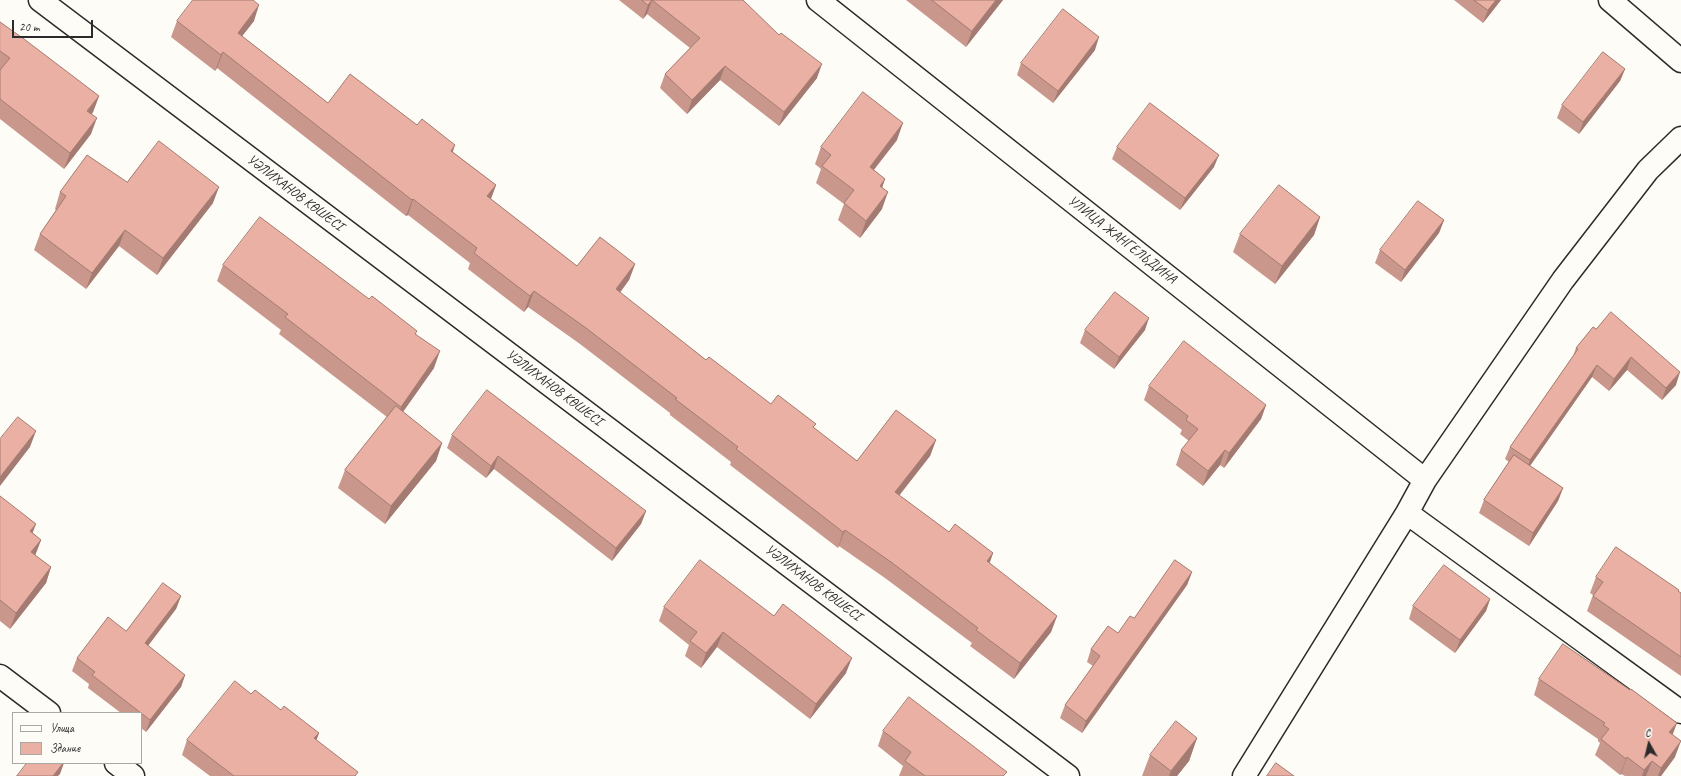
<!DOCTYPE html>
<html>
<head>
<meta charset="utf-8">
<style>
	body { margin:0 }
	#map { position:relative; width:1681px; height:776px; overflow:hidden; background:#fdfcf7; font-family:Caveat,sans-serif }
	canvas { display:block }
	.legend { position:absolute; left:12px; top:712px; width:130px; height:52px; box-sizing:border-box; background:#fdfcf7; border:1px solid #a9a8a5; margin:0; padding:5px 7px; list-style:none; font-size:12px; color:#2b2b2b }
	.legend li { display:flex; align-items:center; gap:8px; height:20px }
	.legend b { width:20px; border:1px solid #a9a8a5 }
	.north { position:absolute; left:1629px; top:724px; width:40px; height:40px; -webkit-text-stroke:3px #fdfcf7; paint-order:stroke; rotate:352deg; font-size:11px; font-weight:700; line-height:16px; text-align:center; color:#2b2b2b }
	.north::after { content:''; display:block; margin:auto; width:14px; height:18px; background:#2b2b2b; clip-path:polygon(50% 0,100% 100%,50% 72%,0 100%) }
	.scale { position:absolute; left:12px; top:20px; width:81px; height:18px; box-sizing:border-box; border:2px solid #2b2b2b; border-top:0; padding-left:5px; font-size:12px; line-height:14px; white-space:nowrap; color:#2b2b2b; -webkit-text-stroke:3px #fdfcf7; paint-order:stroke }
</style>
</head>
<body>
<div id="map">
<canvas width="1681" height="776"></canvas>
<ul class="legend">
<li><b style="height:5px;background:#fdfcf7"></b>Улица</li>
<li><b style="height:11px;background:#eab0a3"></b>Здание</li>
</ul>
<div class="north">С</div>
<div class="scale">20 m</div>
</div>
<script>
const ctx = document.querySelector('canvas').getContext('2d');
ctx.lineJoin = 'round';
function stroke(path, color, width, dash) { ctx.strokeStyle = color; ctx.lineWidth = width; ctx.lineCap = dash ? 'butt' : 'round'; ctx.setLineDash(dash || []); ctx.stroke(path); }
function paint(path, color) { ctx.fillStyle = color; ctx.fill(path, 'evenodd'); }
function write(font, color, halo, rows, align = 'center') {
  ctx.font = font + ' Caveat,sans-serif'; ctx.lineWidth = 3.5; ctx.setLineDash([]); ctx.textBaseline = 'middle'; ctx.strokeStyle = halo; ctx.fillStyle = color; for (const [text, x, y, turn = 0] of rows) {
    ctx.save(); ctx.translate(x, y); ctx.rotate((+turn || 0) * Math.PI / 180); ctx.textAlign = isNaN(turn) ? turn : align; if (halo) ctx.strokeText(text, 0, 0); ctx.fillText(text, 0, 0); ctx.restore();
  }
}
const street = new Path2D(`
	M40,0L1068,776
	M818,0L1425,480
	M1610,0L1681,61
	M1407,513L1681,712
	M0,676L49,713
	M116,763L133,776
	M1244,776L1407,513L1425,480L1563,280L1648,170L1681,138`);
stroke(street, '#2b2b2b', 25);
stroke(street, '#fdfcf7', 22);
paint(new Path2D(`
	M619,0H743L817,78L779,126L720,80L687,114L660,88L665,74L690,48L647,14L643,19Z
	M906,0H1003L966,47Z
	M1454,0H1501L1483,23Z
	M177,21H254L242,36L328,103L453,152L496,185L491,199L577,266L635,264L629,280L620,293L706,360L771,404L814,428L857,461L936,440L930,456L899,496L949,532L993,553L989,564L1057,616L1051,632L1014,679L970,646L972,643L885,578L839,546L838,548L730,465L731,462L670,415V413L580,344L528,307L524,312L468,269L470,263L408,215L406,216L217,68L215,71L171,37Z
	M0,22L99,96L93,112L92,114L91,134L64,169L0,119Z
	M1095,50L1053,103L1017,75L1021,63Z
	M1625,69L1620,81L1579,134L1557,118L1562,105Z
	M897,140L874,170L885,179L882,188V209L860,238L838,220L844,204L816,183L821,169L815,164L821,147Z
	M1117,147L1214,167L1180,210L1112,159Z
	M127,182L213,203L157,275L119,246L86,289L34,250L40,234L56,210L55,209L60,192Z
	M1320,217L1314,235L1275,284L1233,252L1240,234Z
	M1444,220L1439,233L1401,282L1375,263L1380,250Z
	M223,265L416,334L434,368L403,412L442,443L436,461L385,524L338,488L345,470L387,417L279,334L281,330L217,281Z
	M1593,327L1676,385L1662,400L1627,370L1609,391L1592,377L1530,466L1563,488L1558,501L1529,546L1479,513L1484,500L1509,462L1505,459L1510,447L1573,356L1576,348Z
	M1085,330H1145L1114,369L1080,343Z
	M1149,386L1266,405L1261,419L1224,468L1220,465L1203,486L1176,465L1181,450L1189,441L1180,434L1182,430L1144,400Z
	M452,435L646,511L641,524L612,561L494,469L486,478L447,448Z
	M0,496L33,533L41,540L35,555L51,567L46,583L10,629L0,621Z
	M1192,572L1187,585L1082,733L1060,718L1065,705L1093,666L1087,662L1091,649L1118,633L1134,618Z
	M1596,577L1678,592L1681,593V676L1587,611L1593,595L1590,593Z
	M181,596L176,609L148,646L185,675L181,687L146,732L141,728V713H121L88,688L89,684L72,671L77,658L126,631Z
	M1490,599L1486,611L1455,653L1409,619L1413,606Z
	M664,607L846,673L810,719L717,647L701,668L685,656L689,645L659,621Z
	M1539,679L1672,735L1675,757L1661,776H1625L1621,774L1620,775L1595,755L1600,743L1598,741V739L1534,695Z
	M251,694L281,710L319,733L316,740L356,776H210L182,755L187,740Z
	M883,731L1005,776H899L903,766L878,746Z
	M1197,738L1189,761L1177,776H1142L1150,755Z`), '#c9978c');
paint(new Path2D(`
	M652,0L647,14L643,19L648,5Z
	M996,0H1003L966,47L972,31Z
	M1496,0H1501L1483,23L1488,10Z
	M259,5L254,21L232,49L238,33Z
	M1099,37L1095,50L1053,103L1058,91Z
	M223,52L217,68L215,71L221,55Z
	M822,64L817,78L779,126L784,112Z
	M725,66L720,80L687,114L692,100Z
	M1625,69L1620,81L1579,134L1583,122Z
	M99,96L93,112L82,127L87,111Z
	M97,118L91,134L64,169L70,153Z
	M903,123L897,140L863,183L870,167Z
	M455,145L450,161L451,151Z
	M1219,155L1214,167L1180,210L1185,198Z
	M885,179L879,196L880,186Z
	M496,185L490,201L487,196Z
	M219,187L213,203L157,275L163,258Z
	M888,192L882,209L860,238L866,221Z
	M413,199L408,215L406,216L412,200Z
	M1320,217L1314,235L1275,284L1282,266Z
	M1444,220L1439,233L1401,282L1405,270Z
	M125,230L119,246L86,289L92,273Z
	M635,264L629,280L610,305L616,289Z
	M534,291L528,307L524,312L530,296Z
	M1149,318L1145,330L1114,369L1119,357Z
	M440,351L434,368L395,423L401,407Z
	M1631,357L1627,370L1609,391L1614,379Z
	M1597,365L1592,377L1525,473L1530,460Z
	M1680,372L1676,385L1662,400L1666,388Z
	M1266,405L1261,419L1224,468L1229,453Z
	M36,431L30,447L0,486V477Z
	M936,440L930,456L889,508L895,492Z
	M442,443L436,461L385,524L391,506Z
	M1225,450L1220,465L1203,486L1208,471Z
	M498,456L494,469L486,478L491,466Z
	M1563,488L1558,501L1529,546L1533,533Z
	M646,511L641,524L612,561L616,548Z
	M36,524L30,540V531Z
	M845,530L839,546L838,548L843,532Z
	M41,540L35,556L31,552Z
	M993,553L988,568L987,561Z
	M51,567L46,583L10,629L16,613Z
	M1192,572L1187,585L1082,733L1086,721Z
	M181,596L176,609L140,656L145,643Z
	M1490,599L1486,611L1455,653L1460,640Z
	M1057,616L1051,632L1014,679L1020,663Z
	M723,632L717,647L701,668L706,653Z
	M852,658L846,673L810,719L816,704Z
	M185,675L181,687L146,732L150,720Z
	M1677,723L1671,739L1669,732Z
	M319,733L314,747V738Z
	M1197,738L1189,761L1177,776H1169L1171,771Z
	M1681,741L1675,757L1661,776H1658L1661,768Z
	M1627,757L1621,774L1620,775L1626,759Z
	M1652,761L1646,776H1642L1644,770Z
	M63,763H64L60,774L58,776H53Z`), '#a47b72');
const building = new Path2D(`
	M193,0H253L259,5L238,33L328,103L350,74L417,125L422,119L455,145L451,151L496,185L487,196L577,266L600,237L635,264L616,289L706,360L709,357L771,404L778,395L816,424L813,427L857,461L896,410L936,440L895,492L949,532L955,524L993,553L987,561L1057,616L1020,663L976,630L978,628L891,562L845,530L843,532L736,449L738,447L675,399L677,398L586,328L534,291L530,296L474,253L477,248L413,199L412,200L223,52L221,55L177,21Z
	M642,0H743L779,35L781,33L822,64L784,112L725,66L692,100L665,74L700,38L652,0L648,5Z
	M932,0H996L972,31Z
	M1474,0H1496L1488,10Z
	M1063,9L1099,37L1058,91L1021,63Z
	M0,22L24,39L99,96L87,111L97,118L70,153L0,99V70L10,58L0,51Z
	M1603,52L1625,69L1583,122L1562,105Z
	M863,92L903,123L870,167L885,179L880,186L888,192L866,221L844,203L854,190L822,166L831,155L821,147Z
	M1150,103L1219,155L1185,198L1117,147Z
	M159,141L219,187L163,258L125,230L92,273L40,234L66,196L60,192L87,155L127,182Z
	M1279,185L1320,217L1282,266L1240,234Z
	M1418,201L1444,220L1405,270L1380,250Z
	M260,217L369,299L372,296L417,331L415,334L440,351L401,407L285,317L288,314L223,265Z
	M1115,292L1149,318L1119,357L1085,330Z
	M1611,312L1680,372L1666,388L1631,357L1614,379L1597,365L1530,460L1510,447L1578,349L1576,348L1593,327L1596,329Z
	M1184,341L1266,405L1229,453L1225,450L1208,471L1181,450L1198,429L1186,420L1188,416L1149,386Z
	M487,390L646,511L616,548L498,456L491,466L452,435Z
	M396,406L442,443L391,506L345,470Z
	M18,417L36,431L0,477V439Z
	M1514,455L1563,488L1533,533L1484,500Z
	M0,496L36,524L30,531L41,540L31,552L51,567L16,613L0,600Z
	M1616,547L1679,590L1678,591L1681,593V657L1593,596L1603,582L1596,577Z
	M700,560L774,616L783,604L852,658L816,704L723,632L706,653L690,641L697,632L664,607Z
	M1175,560L1192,572L1086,721L1065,705L1100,656L1091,649L1108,626L1118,633L1130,616L1134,618Z
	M1444,565L1490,599L1460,640L1413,606Z
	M163,583L181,596L145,643L185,675L150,720L92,675L95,672L77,658L108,617L126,631Z
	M1563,644L1630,690L1631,689L1677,723L1669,732L1681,741L1661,768L1652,761L1644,770L1627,757L1626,759L1601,739L1609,729L1603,725L1605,723L1539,679Z
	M235,681L251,694L255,690L281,710L284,706L319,733L314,738L358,772L355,776H234L187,740Z
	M909,697L1007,772L1003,776H925L905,761L911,752L883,731Z
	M1176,721L1197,738L1171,771L1150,755Z
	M27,763H63L53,776H17Z
	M1276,763L1294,776H1267Z`);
paint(building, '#eab0a3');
stroke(building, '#a47b72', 1);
write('14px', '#2b2b2b', '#fdfcf7', [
	["УӘЛИХАНОВ КӨШЕСІ",295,193,37],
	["УЛИЦА ЖАНГЕЛЬДИНА",1122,240,38],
	["УӘЛИХАНОВ КӨШЕСІ",554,388,37],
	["УӘЛИХАНОВ КӨШЕСІ",813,583,37]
]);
</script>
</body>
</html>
